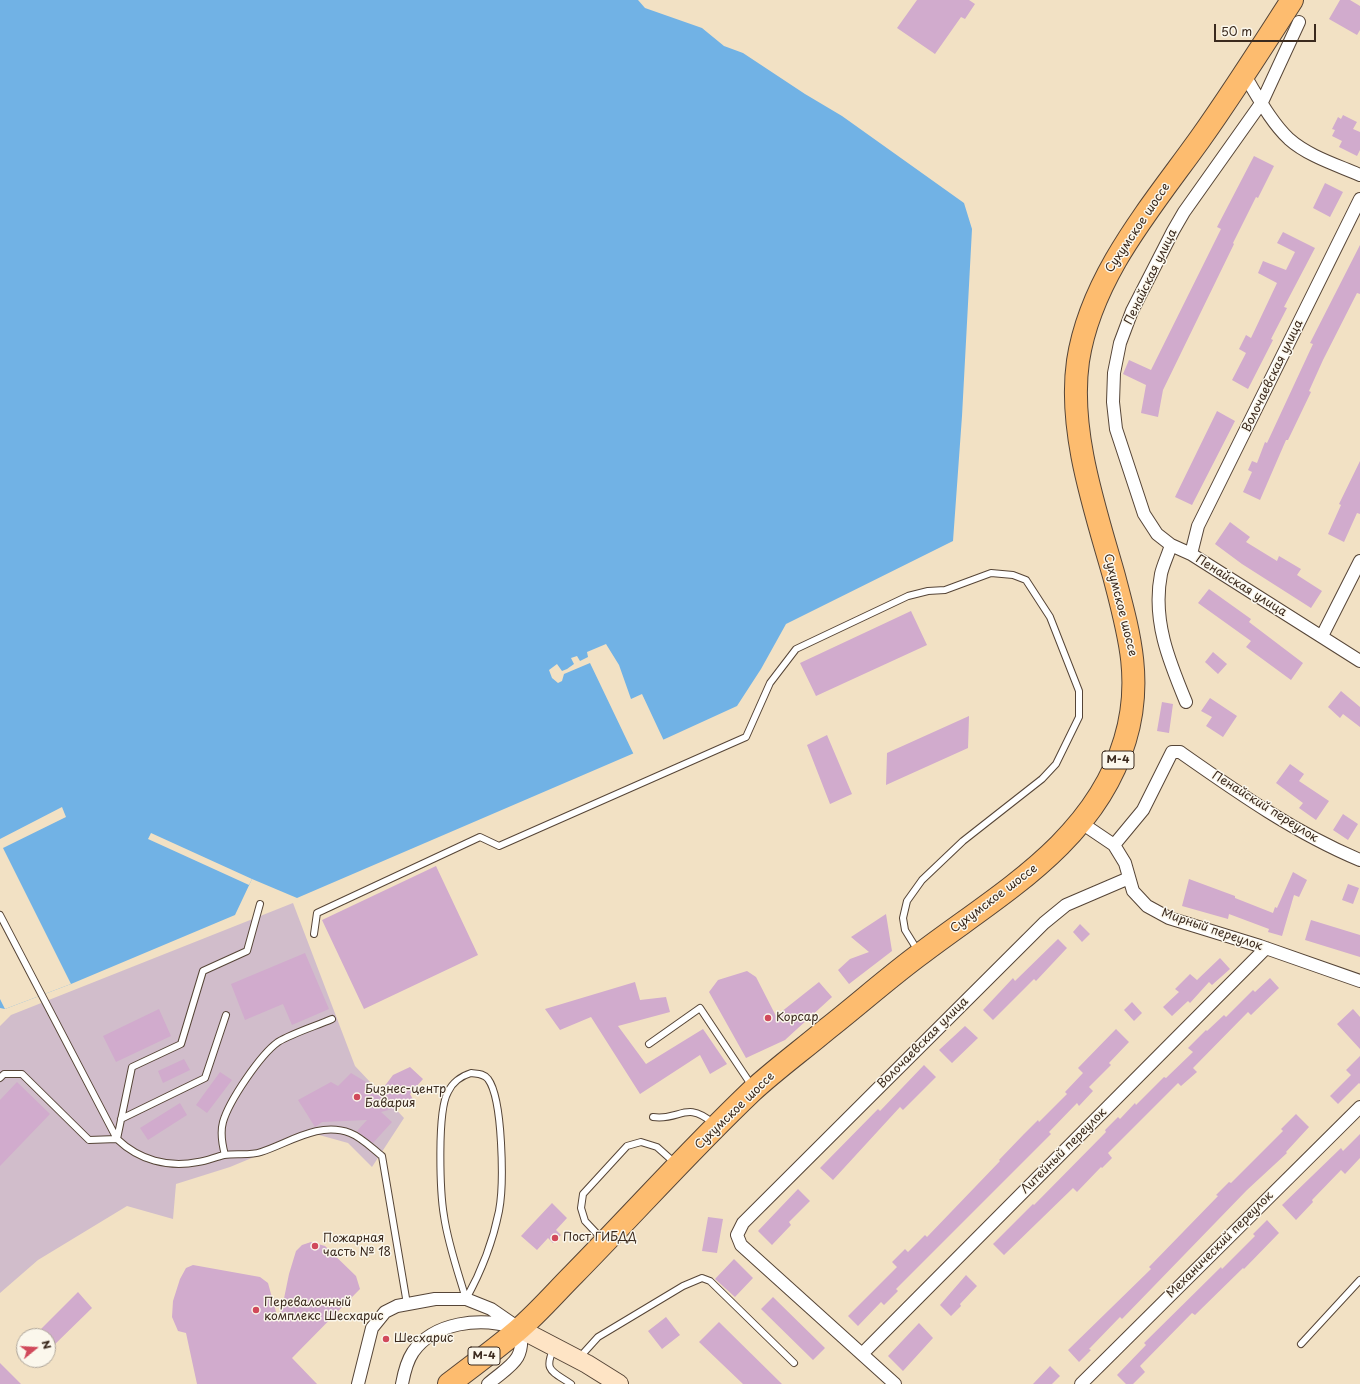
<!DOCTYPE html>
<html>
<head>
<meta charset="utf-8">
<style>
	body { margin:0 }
	#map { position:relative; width:1360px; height:1384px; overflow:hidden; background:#f2e1c4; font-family:"Playpen Sans",sans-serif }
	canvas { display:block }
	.north { position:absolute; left:16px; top:1328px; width:40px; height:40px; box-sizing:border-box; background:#fbf7ec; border:1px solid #aea59a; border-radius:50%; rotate:72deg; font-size:11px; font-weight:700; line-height:16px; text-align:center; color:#3b2a1e }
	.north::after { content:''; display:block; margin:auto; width:14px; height:18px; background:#d1495b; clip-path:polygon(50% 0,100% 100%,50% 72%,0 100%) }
	.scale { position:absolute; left:1214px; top:24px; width:102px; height:18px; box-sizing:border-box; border:2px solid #3b2a1e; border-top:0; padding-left:5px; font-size:12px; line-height:14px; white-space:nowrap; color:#3b2a1e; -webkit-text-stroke:3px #fbf7ec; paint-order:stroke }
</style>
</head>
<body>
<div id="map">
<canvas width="1360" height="1384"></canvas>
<div class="north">N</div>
<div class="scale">50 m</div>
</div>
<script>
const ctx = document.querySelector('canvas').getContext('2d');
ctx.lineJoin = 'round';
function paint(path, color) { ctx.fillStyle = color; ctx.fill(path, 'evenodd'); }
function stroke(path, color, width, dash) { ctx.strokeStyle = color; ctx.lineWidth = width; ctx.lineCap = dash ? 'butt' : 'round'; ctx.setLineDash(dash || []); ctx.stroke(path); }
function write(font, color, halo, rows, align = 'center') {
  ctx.font = font + ' "Playpen Sans",sans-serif'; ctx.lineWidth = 3; ctx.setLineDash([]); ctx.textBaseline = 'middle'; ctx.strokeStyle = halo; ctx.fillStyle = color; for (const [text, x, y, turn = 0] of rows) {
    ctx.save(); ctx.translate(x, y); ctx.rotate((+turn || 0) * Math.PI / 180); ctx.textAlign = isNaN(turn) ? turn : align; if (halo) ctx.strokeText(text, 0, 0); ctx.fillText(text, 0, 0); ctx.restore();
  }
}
paint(new Path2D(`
	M293,903L355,1066L404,1118L372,1167L348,1143L312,1133L230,1167L176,1184L173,1219L127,1206L38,1260L0,1293V1026L11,1015Z`), '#d1bdcb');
paint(new Path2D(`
	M0,0H638L645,8L702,28L724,46L743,53L805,94L842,116L964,203L972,229L962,416L953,541L786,624L761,669L737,706L632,754L297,898L252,879L235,915L71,984L5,1009L0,1008Z`), '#71b2e5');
paint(new Path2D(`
	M606,644L619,665L631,699L642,694L664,741L634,755L590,663L564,674L562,681L558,683L552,678L549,670L557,664L562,671L567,669L574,664L571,658L577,656L580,661L588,657L587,652Z
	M62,807L66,817L3,848L71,984L5,1009L0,999V839Z
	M151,833L252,879L249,885L148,839Z`), '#f2e1c4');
paint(new Path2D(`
	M917,0H969L975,4L965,19L961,17L935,54L897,28Z
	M1340,0H1350L1360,6V30L1357,35L1329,19Z
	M1343,115L1357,122L1353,129L1360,132V150L1357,156L1339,147L1342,141L1332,136L1335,130L1332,129L1338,117L1341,119Z
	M1254,156L1274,166L1258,198L1256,197L1233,243L1234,244L1163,390L1158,417L1141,413L1146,385L1123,374L1129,360L1151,370L1221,229L1217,227Z
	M1325,183L1343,192L1330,217L1313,208Z
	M1283,232L1315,248L1284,307L1287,308L1271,339L1273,340L1248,389L1232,380L1246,353L1239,349L1246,335L1251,338L1277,283L1258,273L1263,261L1286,270L1295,252L1277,243Z
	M1360,245V294L1357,293L1323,360L1309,391L1311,392L1288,440H1286L1260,500L1243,492L1252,472L1248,470L1252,461L1257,463L1265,442L1267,443L1313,344L1310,343Z
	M1217,411L1235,421L1192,505L1175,497Z
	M1360,461V514L1357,513L1344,542L1328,534L1341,505L1339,504Z
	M1230,522L1250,537L1246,542L1277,561L1279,556L1301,569L1297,575L1322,591L1311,608L1242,564L1215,544Z
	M1209,589L1251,619L1249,622L1303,663L1291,680L1246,647L1251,641L1198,603Z
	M911,611L927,645L816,696L800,663Z
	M1213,652L1227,664L1218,674L1205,662Z
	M1341,691L1360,707V727L1343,714L1340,718L1328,707Z
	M1210,698L1237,716L1223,737L1206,726L1212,717L1201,711Z
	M1162,702L1173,704L1169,733L1157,731Z
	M969,716L968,748L886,785L887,753Z
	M827,735L852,794L830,804L807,745Z
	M1290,764L1304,774L1299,781L1329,801L1316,820L1299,808L1303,803L1276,783Z
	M1343,814L1358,824L1348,840L1333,830Z
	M436,866L478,955L364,1009L322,920Z
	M1293,872L1307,880L1299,897L1294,895L1282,936L1268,932L1269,929L1229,914L1228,919L1182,906L1189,879L1235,896V898L1273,913L1275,907L1277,908Z
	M1348,884L1359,888L1353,904L1342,900Z
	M886,914L892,951L849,984L838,970L850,959L869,952L851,937Z
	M1311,920L1360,935V957L1305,940Z
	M1080,924L1090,934L1082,942L1073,932Z
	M1058,939L1067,948L1036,981L1034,979L993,1020L983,1010L1013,978L1015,981Z
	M305,953L329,1009L292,1025L283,1004L245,1020L231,984Z
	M1220,958L1230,969L1212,985L1209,982L1190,1003L1188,1001L1172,1016L1163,1007L1179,992L1175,989L1190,974L1197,980Z
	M747,971L756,977L776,1016L819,982L832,997L785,1040L746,1058L709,992L718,980Z
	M1270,978L1279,988L1251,1015L1248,1012L1193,1068L1197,1072L1181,1086L1178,1083L1108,1153L1112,1158L1102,1168L1101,1167L1077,1192L1073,1188L1004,1255L993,1244L1033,1204L1034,1205L1106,1132L1105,1130L1118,1117L1120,1119L1135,1103L1136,1105L1164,1077L1166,1078L1193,1052L1188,1048L1206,1030L1207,1031L1224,1015L1226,1017L1253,990L1255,992Z
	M635,982L640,1000L666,997L670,1012L618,1026L646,1064L703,1029L727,1064L710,1074L700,1055L640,1094L591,1017L560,1030L545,1009Z
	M1132,1002L1142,1013L1134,1021L1124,1010Z
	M159,1009L171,1036L116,1062L103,1036Z
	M1353,1009L1360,1017V1049L1337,1024Z
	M965,1026L978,1038L952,1063L939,1050Z
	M1116,1029L1129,1042L1109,1063L1111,1065L1089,1087L1093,1091L1079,1106L1077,1103L1049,1132L1051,1134L896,1289L898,1291L884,1305L881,1302L858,1326L848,1316L897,1267L892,1262L905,1249L908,1252L925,1235L927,1237L1000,1161L999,1160L1024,1134L1038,1120L1039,1122L1067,1094L1065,1092L1083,1073L1078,1068Z
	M1360,1056V1084L1359,1083L1338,1104L1330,1096L1351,1075L1346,1070Z
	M184,1059L190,1070L163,1083L158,1071Z
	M924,1065L936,1077L903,1110L900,1107L833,1180L820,1168L878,1109L880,1111Z
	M410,1067L423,1079L410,1094L415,1103L381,1112L392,1122L373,1143L357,1131L367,1120L322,1122L315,1127L298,1100L331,1082L338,1086L351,1073L381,1091L393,1075Z
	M220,1072L232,1080L207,1113L196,1105Z
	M17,1082L50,1114L0,1166V1100Z
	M180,1103L187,1115L148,1140L140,1128Z
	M1296,1114L1309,1127L1286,1152L1287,1153L1247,1190L1122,1319L1120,1317L1089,1349L1091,1350L1079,1362L1068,1350L1151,1269L1149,1267L1218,1196L1216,1195L1229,1182L1231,1183L1283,1131L1281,1129Z
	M1360,1134V1158L1345,1174L1341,1170L1312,1200L1313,1202L1296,1220L1282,1205L1341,1148L1343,1151Z
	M798,1189L810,1201L789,1222L791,1225L772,1245L758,1231Z
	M552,1203L567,1218L556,1230L561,1235L553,1243L548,1238L537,1250L521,1236Z
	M708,1217L723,1219L717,1253L702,1251Z
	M1267,1220L1279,1233L1244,1269L1243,1268L1195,1315L1192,1313L1140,1366L1145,1372L1133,1384H1126L1117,1375L1146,1345L1144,1343L1221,1267L1222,1269L1255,1236L1253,1234Z
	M311,1242L325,1246L356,1276L360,1289L292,1358L317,1384H197L186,1333L178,1331L172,1317L173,1301L180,1279L186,1268L193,1265L260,1277L268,1283L279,1323L289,1274L296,1251L302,1245Z
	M734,1259L753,1278L735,1297L715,1279Z
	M966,1275L977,1286L960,1304L961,1306L951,1316L940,1305Z
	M78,1292L92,1308L48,1351V1336H34Z
	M773,1297L825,1348L813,1360L761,1309Z
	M666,1317L680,1335L662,1349L648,1331Z
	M719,1322L782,1384H743L699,1342Z
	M919,1323L933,1338L903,1371L888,1356Z
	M0,1363L21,1384H0Z
	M1050,1366L1060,1376L1052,1384H1033Z`), '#d1abcd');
const lane = new Path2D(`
	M0,915L117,1139C139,1160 168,1168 198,1162C207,1161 215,1157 224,1155C236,1153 250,1156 261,1152C289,1143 319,1121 350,1133C361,1137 373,1149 382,1156L407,1304
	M314,934L317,913L480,837L499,846L746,737L770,683L796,649L908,596L928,591L945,590L991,573L1013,575L1026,580L1050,617L1079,691V717L1056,764L1042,779L963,841L922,880L907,901L903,918L905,930L918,951
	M649,1044L700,1008L752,1086
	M471,1073C477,1074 483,1073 488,1079C503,1099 504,1185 499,1211C493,1241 481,1272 466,1299C458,1272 448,1244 444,1216C440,1192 437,1111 448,1092C452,1083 461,1076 471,1073Z
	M0,1078L4,1074H22L89,1140L117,1139L132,1067L181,1044L203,971L247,951L260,904
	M653,1117C681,1121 685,1100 713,1123
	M121,1119L205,1078L226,1015
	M225,1155C222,1144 220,1133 223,1122C229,1101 260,1055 278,1042C293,1033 316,1026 332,1019
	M602,1239L585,1221L581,1208L583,1194L627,1146L641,1142L657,1147L675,1163
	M1301,1344L1360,1280
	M554,1348C543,1371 552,1371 571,1384
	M579,1358L598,1337L683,1286L702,1278L710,1281L794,1363`);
const street = new Path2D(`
	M1299,22L1262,102L1184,212L1173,231L1132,311L1120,343L1114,373L1113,402L1116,429L1144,514L1157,534L1171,545L1191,554L1360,661
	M1245,76C1258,97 1271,122 1289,139C1308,156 1337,165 1360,175
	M1171,545C1168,555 1163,565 1161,574C1152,620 1169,661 1186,702
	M1191,554L1198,526L1360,199
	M1322,636L1360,561
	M1080,822L1114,845L1125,863L1133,891L1147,906L1169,918L1260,946L1360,981
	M1114,845L1143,810L1172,752H1180C1237,792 1295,833 1360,860
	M862,1354L1266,948
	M358,1384L372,1328L385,1312L397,1306L435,1299H466L491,1309L520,1329
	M402,1384C404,1373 407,1361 413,1352C434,1322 480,1317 513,1327
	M488,1384C510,1365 526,1361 520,1329
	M895,1384L741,1245L737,1235L743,1223L1044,923L1066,905L1129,878
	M1081,1384L1360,1107`);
const secondary = new Path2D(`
	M520,1329L587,1364L619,1384`);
const highway = new Path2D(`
	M449,1384C472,1366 496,1349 518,1330C538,1313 556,1292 574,1274C634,1213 691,1149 752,1091C776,1069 802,1050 827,1029C859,1004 890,976 923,952C1001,893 1095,841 1125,740C1143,681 1129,633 1114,576C1095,509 1068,431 1078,361C1091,276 1152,206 1200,139C1232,94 1262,47 1292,0`);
stroke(lane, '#564537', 8);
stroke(street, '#564537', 14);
stroke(secondary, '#564537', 20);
stroke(highway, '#564537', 24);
stroke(lane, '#fff', 6);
stroke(street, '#fff', 12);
stroke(secondary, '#fee4c5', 18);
stroke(highway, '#fdbc6f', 22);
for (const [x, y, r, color] of [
	[768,1018,4,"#d1495b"],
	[357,1097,4,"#d1495b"],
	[555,1238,4,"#d1495b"],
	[315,1246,4,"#d1495b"],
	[256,1310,4,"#d1495b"],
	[386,1339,4,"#d1495b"]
]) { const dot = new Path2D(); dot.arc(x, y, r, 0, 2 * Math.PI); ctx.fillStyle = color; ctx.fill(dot); stroke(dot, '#fbf7ec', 1.5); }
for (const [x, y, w] of [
	[1118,760,32],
	[484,1356,32]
]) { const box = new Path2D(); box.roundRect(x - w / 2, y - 9, w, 18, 3); ctx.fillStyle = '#fbf7ec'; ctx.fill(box); stroke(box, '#3b2a1e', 1); }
write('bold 11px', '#3b2a1e', null, [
	["М-4",1118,760],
	["М-4",484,1356]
]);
write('12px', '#3b2a1e', '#fbf7ec', [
	["Сухумское шоссе",1138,228,-56],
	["Пенайская улица",1151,277,-64],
	["Волочаевская улица",1273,376,-64],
	["Пенайская улица",1241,586,32],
	["Сухумское шоссе",1120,605,76],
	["Пенайский переулок",1265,807,32],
	["Сухумское шоссе",994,899,-37],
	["Мирный переулок",1212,930,19],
	["Волочаевская улица",923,1043,-45],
	["Сухумское шоссе",735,1111,-44],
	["Литейный переулок",1064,1151,-45],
	["Механический переулок",1220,1245,-45]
]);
write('12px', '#3b2a1e', '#fbf7ec', [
	["Корсар",776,1018],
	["Бизнес-центр",365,1090],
	["Бавария",365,1104],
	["Пост ГИБДД",563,1238],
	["Пожарная",323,1239],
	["часть № 18",323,1253],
	["Перевалочный",264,1303],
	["комплекс Шесхарис",264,1317],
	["Шесхарис",394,1339]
], 'left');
</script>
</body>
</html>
